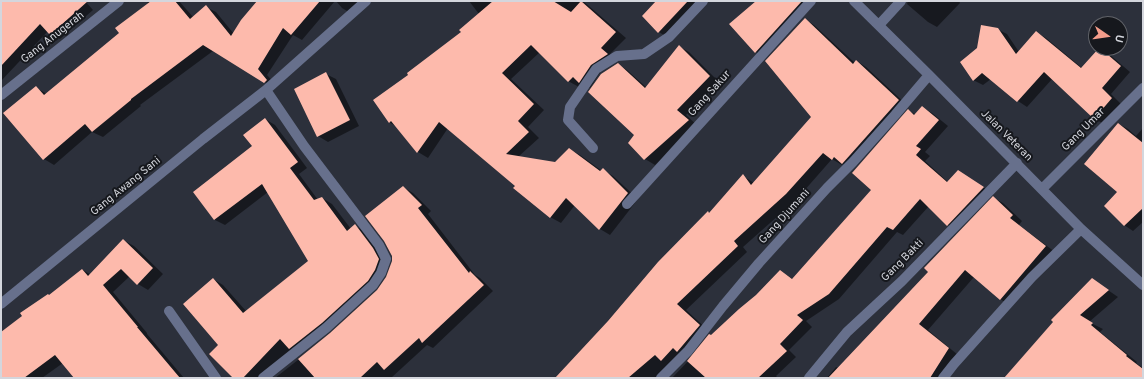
<!DOCTYPE html>
<html>
<head>
<meta charset="utf-8">
<style>
	body { margin:0 }
	#map { position:relative; width:1144px; height:379px; overflow:hidden; background:#2c303b; font-family:Overpass,sans-serif }
	canvas { display:block }
	.frame { position:absolute; inset:0; border:2px solid #d4d6dd; pointer-events:none }
	.north { position:absolute; left:1088px; top:16px; width:40px; height:40px; box-sizing:border-box; background:#16181d; border:1px solid #62646a; border-radius:50%; rotate:103deg; font-size:11px; font-weight:700; line-height:16px; text-align:center; color:#d4d6dd }
	.north::after { content:''; display:block; margin:auto; width:14px; height:18px; background:#f49d8b; clip-path:polygon(50% 0,100% 100%,50% 72%,0 100%) }
</style>
</head>
<body>
<div id="map">
<canvas width="1144" height="379"></canvas>
<div class="frame"></div>
<div class="north">U</div>
</div>
<script>
const ctx = document.querySelector('canvas').getContext('2d');
ctx.lineJoin = 'round';
function paint(path, color) { ctx.fillStyle = color; ctx.fill(path, 'evenodd'); }
function stroke(path, color, width, dash) { ctx.strokeStyle = color; ctx.lineWidth = width; ctx.lineCap = dash ? 'butt' : 'round'; ctx.setLineDash(dash || []); ctx.stroke(path); }
function write(font, color, halo, rows, align = 'center') {
  ctx.font = font + ' Overpass,sans-serif'; ctx.lineWidth = 4; ctx.setLineDash([]); ctx.textBaseline = 'middle'; ctx.strokeStyle = halo; ctx.fillStyle = color; for (const [text, x, y, turn = 0] of rows) {
    ctx.save(); ctx.translate(x, y); ctx.rotate((+turn || 0) * Math.PI / 180); ctx.textAlign = isNaN(turn) ? turn : align; if (halo) ctx.strokeText(text, 0, 0); ctx.fillText(text, 0, 0); ctx.restore();
  }
}
paint(new Path2D(`
	M1,1H85L93,10L60,39L50,34L48,31L1,81Z
	M146,1H179L193,17L206,7L216,12L234,34L259,1H335L302,40L293,35L267,75L277,86L275,88L213,51L140,105L141,106L103,137L92,132L54,165L44,159L4,113L36,88L47,94L121,33L149,4Z
	M336,1H367L352,14L342,8Z
	M469,1H583L626,38L610,54L617,60L601,71L590,88L582,83L579,87L568,81L540,52L511,79L544,110L528,127L539,138L518,157L555,163L569,149L580,155L602,171L603,170L613,176L638,199L610,235L600,229L575,205L561,223L550,217L516,185L448,128L428,158L418,152L397,127L389,122L409,75L462,32L479,14Z
	M657,1H705L670,39L659,32L643,16Z
	M758,1H817L765,58L756,52L731,24Z
	M908,1H959L960,3L937,27L928,22L907,4Z
	M805,19L814,25L855,63L857,61L866,67L908,106L852,169L843,164L842,165L832,159L796,200L743,247L747,252L686,310L709,331L667,378H556L710,214L743,176L754,183L812,117Z
	M997,29L1007,34L1019,52L1036,32L1046,38L1082,68L1100,49L1109,54L1130,72L1111,94L1121,104L1104,124L1095,119L1053,78L1027,107L1018,101L991,79L983,85L973,80L978,48Z
	M680,47L689,52L719,82L686,115L698,126L655,165L645,159L629,143L636,135L618,64L627,70L647,88Z
	M326,74L336,79L359,126L328,142L318,136Z
	M922,107L932,113L948,126L925,152L930,156L925,161L948,182L968,177L993,194L957,230L948,225L929,206L903,235L897,232L839,299L806,321L812,327L789,350L796,357L776,376L778,378H672L712,336L757,296L780,271L793,279L873,190L909,111L915,114Z
	M265,119L275,125L307,168L299,174L318,200L322,198L332,204L351,229L355,226L365,231L389,266L269,378H235L219,345L213,279L223,285L246,311L309,261L268,192L225,225L215,220L194,192L253,147Z
	M1119,124L1128,129L1136,136L1143,128V222L1133,231L1124,225L1118,192Z
	M403,187L413,193L431,211L428,214L475,275L480,278L493,291L433,348L427,345L391,378H275L331,334L379,289L388,276L394,258Z
	M994,198L1003,203L1022,221L1019,225L1055,252L1010,305L1000,299L974,277L928,330L958,355L944,378H827L836,367L839,368L929,272Z
	M123,240L134,246L163,274L148,290L138,284L130,276L113,292L147,333V334L184,378H76L63,363L42,378H1V334L83,270L91,275Z
	M1102,286L1118,297L1089,322L1103,329L1100,332L1137,362L1136,363L1143,368V378H1007Z`), '#0007');
paint(new Path2D(`
	M1,1H88L50,35L40,24L1,66Z
	M151,1H175L190,19L206,5L231,36L241,20L257,1H320L291,35L283,28L258,69L267,80L264,83L203,45L131,99V100L92,132L85,124L43,160L3,113L36,86L44,95L119,33L115,28Z
	M493,1H553L571,12L581,1L616,32L601,48L608,54L591,65L579,83L573,77L568,82L531,45L502,73L534,104L518,121L529,132L506,154L555,162L569,148L600,171L603,168L628,193L599,230L566,198L550,218L513,188L515,186L439,122L417,153L391,121L389,123L373,100L408,75L407,73L461,32L459,30Z
	M656,1H688L658,33L642,16Z
	M756,1H802L755,53L729,24Z
	M805,18L853,64L856,60L899,100L842,164L834,157L832,160L823,153L786,194L734,241L738,246L677,304L700,325L677,352L673,348L661,361L655,355L628,378H555L608,321L658,262L708,211L709,213L743,174L751,185L811,117L765,61Z
	M981,25L998,28L1016,54L1036,31L1081,68L1099,48H1100L1121,66L1102,88L1112,98L1094,119L1044,72L1017,102L982,73L973,81L960,62L977,48Z
	M679,45L710,76L677,110L689,120L644,160L628,143L634,135L588,92L601,74L618,63L645,88Z
	M326,72L350,120L317,137L294,89Z
	M922,106L939,120L916,146L921,149L916,155L947,182L958,170L984,187L947,226L920,199L893,230L887,227L829,294L797,315L803,320L780,344L787,351L758,378H706L687,361L709,334L711,335L739,309L756,295L780,270L792,279L871,190L852,173L908,109L914,115Z
	M265,118L298,162L290,168L314,200L322,197L347,231L355,224L373,248L379,259L375,270L368,281L322,323L289,349L280,339L243,378H233L209,354L218,345L183,304L213,278L243,313L308,261L262,184L214,220L193,192L252,146L243,135Z
	M1118,123L1143,143V208L1124,226L1104,206L1117,192L1084,164Z
	M403,186L422,205L418,208L469,273L470,271L484,285L422,343L419,338L384,370L377,362L360,378H315L298,359L330,333L377,290L386,277L392,261V256L384,241L365,216Z
	M993,196L1013,215L1010,218L1046,246L1000,300L965,270L919,324L949,348L930,378H828L928,272L924,268Z
	M123,239L153,268L137,285L121,269L103,285L138,327H137L180,378H74L55,355L24,378H1V332L22,316L20,313L48,294L49,295L82,269L88,276Z
	M1092,278L1109,290L1080,315L1093,323L1091,325L1127,355L1126,356L1143,369V378H1004L1053,322L1051,320Z`), '#fdbaac');
stroke(new Path2D(`
	M854,1L929,75L1081,229L1143,285
	M879,25L901,1
	M1,95L119,1
	M593,148L568,120L570,107L596,69L617,56L644,54L669,37L703,1
	M1042,189L1143,88
	M627,204L811,1
	M1,304L203,139L266,90
	M169,311L216,378
	M263,378L326,328L373,285L381,273L386,259L379,245L304,146L266,90L366,1
	M661,378L688,351L723,306L759,263L827,188L853,162L895,115L929,75
	M809,378L847,332L875,306L902,281L1017,163
	M943,378L954,364L1032,277L1081,229`), '#67708c', 10);
write('11px', '#d4d6dd', '#16181d', [
	["Gang Anugerah",53,38,-38],
	["Gang Sakur",710,94,-48],
	["Gang Umar",1084,130,-45],
	["Jalan Veteran",1006,136,45],
	["Gang Awang Sani",126,187,-39],
	["Gang Djumani",785,217,-48],
	["Gang Bakti",903,261,-45]
]);
</script>
</body>
</html>
